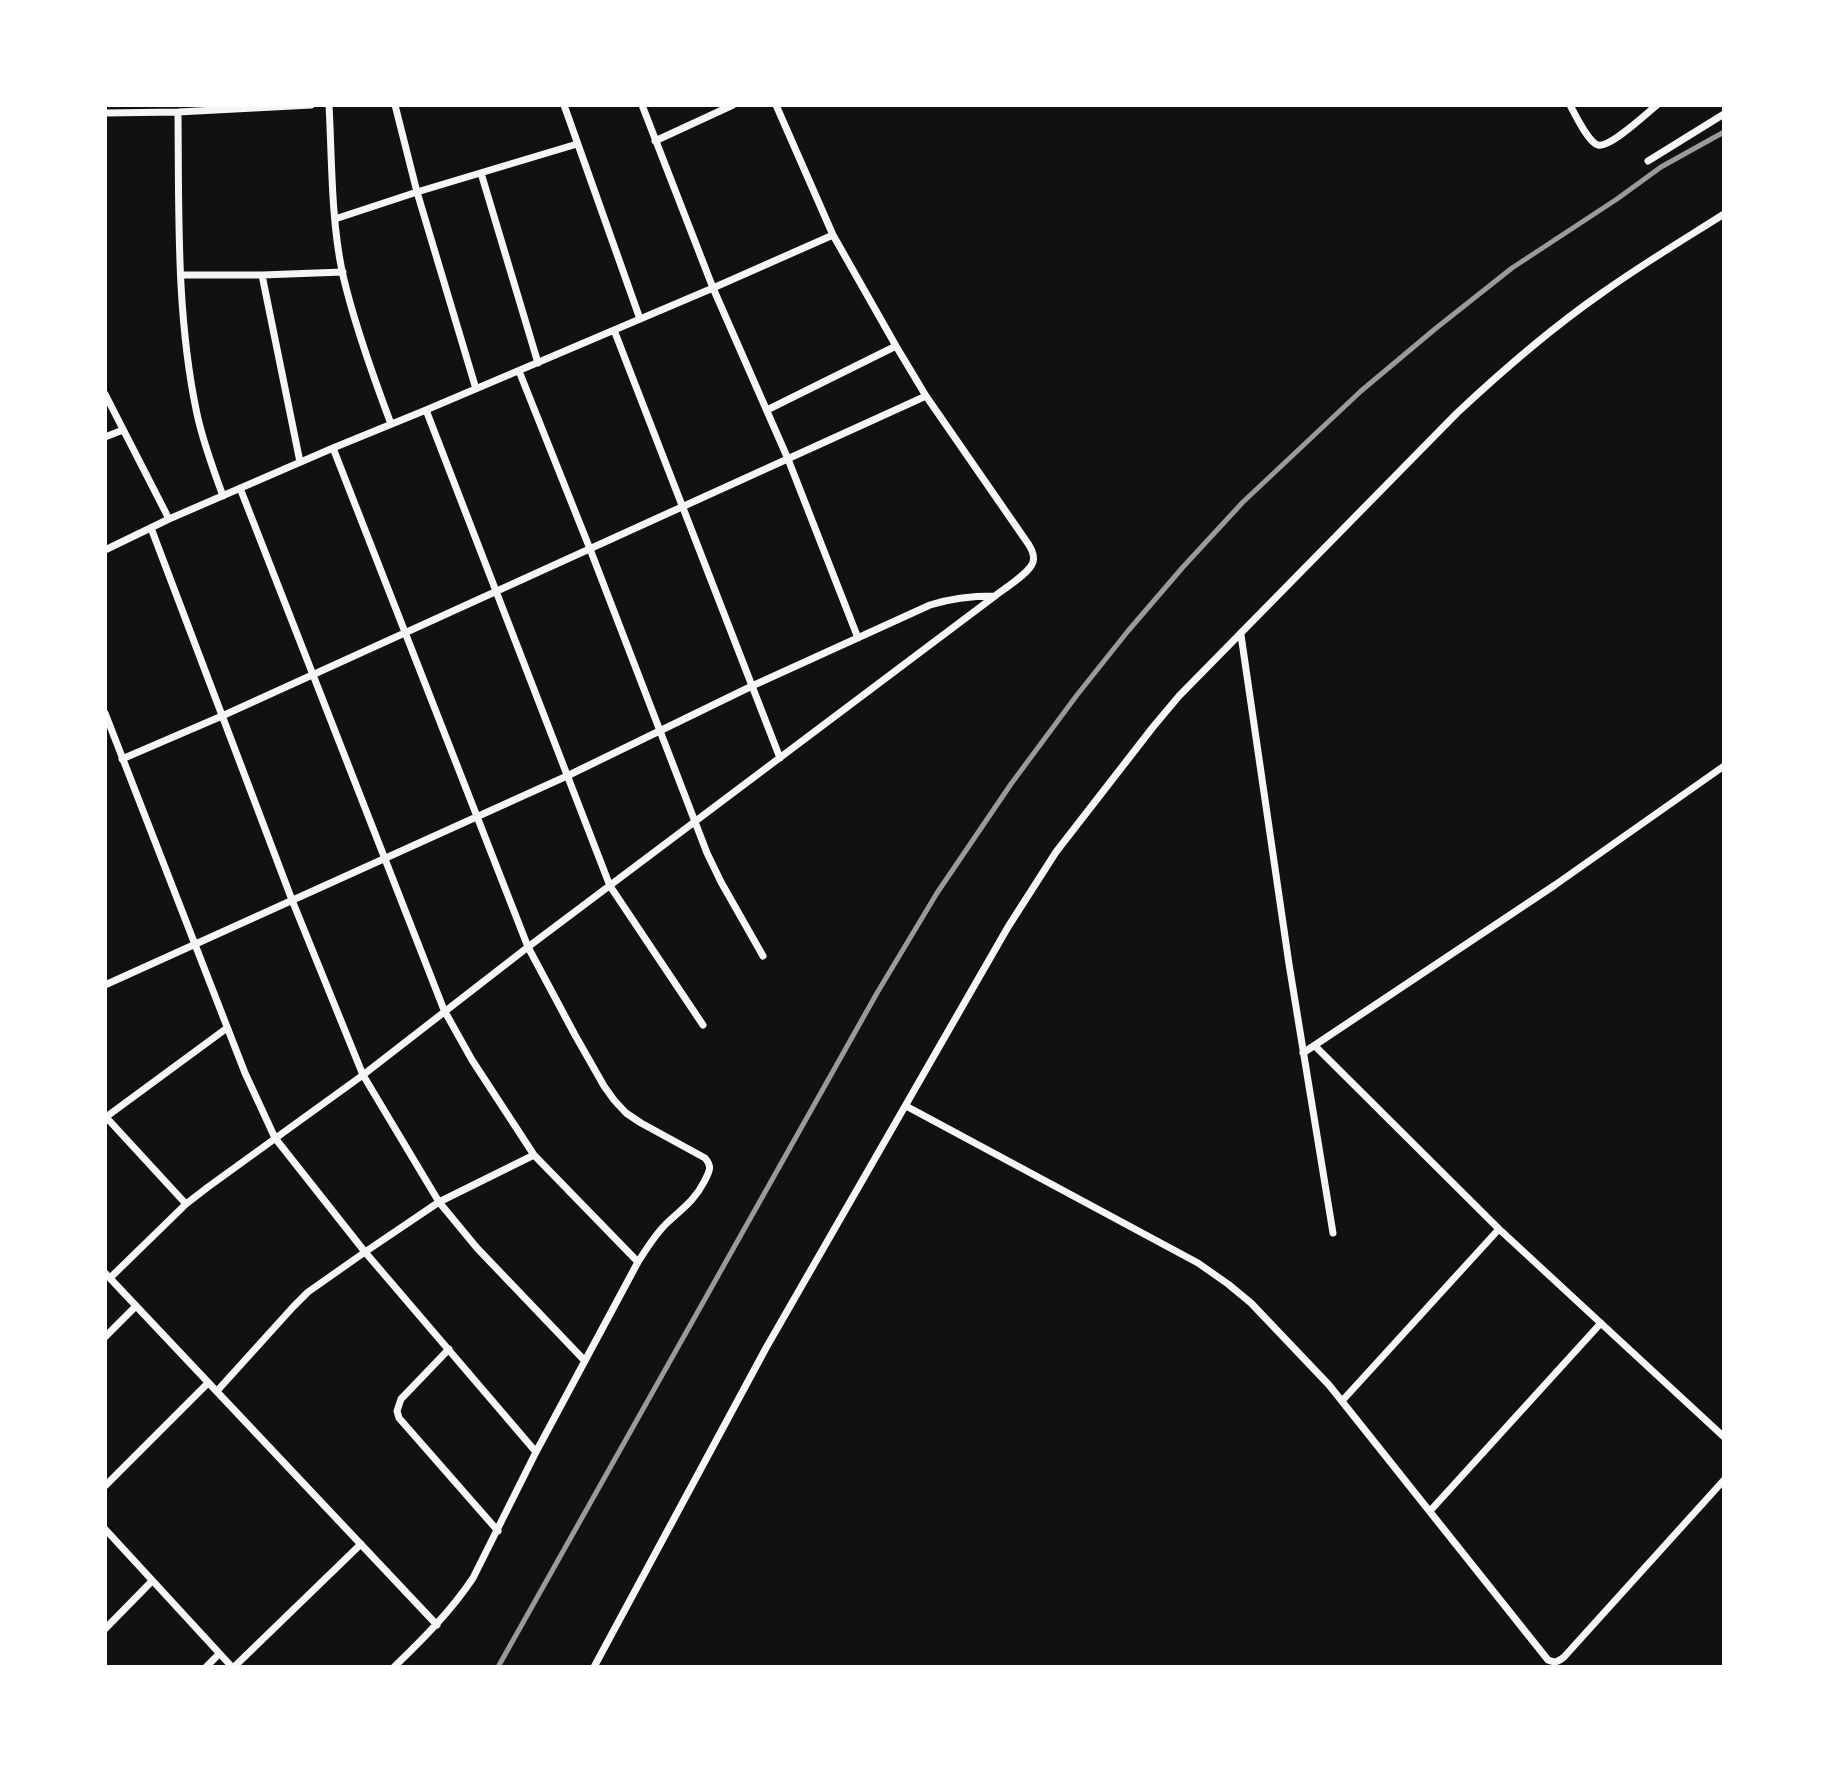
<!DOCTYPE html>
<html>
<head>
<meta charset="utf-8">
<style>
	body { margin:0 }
	#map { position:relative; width:1829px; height:1772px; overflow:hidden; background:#111; font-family:"Asap Condensed",sans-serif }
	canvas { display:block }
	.frame { position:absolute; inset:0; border:107px solid #fff; pointer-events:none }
</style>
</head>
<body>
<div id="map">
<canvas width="1829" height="1772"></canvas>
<div class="frame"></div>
</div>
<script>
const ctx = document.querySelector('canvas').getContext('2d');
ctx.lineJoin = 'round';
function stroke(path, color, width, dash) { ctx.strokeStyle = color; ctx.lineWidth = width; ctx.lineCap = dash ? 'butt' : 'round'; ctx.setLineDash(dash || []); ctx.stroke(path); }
stroke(new Path2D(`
	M329,105C332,160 331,217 342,271C353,321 373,376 391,424
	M395,105L417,192L476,389
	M564,105L640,319
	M642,105L713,288L788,459L858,638
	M1570,105C1575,114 1588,142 1598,145C1610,148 1647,113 1657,105
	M178,112C179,212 176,316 197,414C203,442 213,469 223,496
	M105,113L178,112L311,105
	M655,141L733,105
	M1648,161L1724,114
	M481,173L538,363
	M335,219L417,192L577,144
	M181,275H262L343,272
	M262,275L300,462
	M614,330L780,758
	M519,371L590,549L707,853L721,882L763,956
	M105,394L169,519
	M426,410L610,886L703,1025
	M767,410L896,346
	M105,437L123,430
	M333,448L528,947L575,1035L604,1086L614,1100L626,1113L641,1123L705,1158C713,1167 709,1172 704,1182C695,1200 682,1209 668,1222C656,1233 647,1248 638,1262L536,1452L473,1578C451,1611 423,1639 394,1667
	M240,488L444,1010L472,1060L534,1155L638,1262
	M151,528L292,900L363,1075L439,1202L477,1248L585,1361
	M105,550L169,519L333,448L426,410L713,288L833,235
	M1241,635L1289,964L1333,1233
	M105,713L245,1073L275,1138L365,1252L536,1452
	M122,759L222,716L926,396
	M105,985L567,776L752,686L930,605C952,598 971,596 994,596
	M1315,1046L1499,1229L1724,1437
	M1303,1053L1555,885L1724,766
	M906,1106L1198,1263L1228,1284L1251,1303L1329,1385L1548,1660C1555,1663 1558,1662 1564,1657L1724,1480
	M105,1116L186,1204
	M106,1117L227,1028
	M105,1273L437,1625
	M110,1278L186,1204L208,1187L363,1075L528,947L995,596C1005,588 1030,573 1033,562C1035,556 1032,550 1029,545L926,396L896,346L833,235L776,105
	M105,1337L136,1306
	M449,1349L401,1399L397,1411L399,1418L498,1531
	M217,1391L293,1307L308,1292L365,1252L439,1202L534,1155
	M1342,1401L1499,1229
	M105,1486L208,1383
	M1430,1511L1601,1323
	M105,1529L232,1667
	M105,1629L152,1581
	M206,1667L219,1654
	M234,1667L361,1544
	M594,1667L766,1348L1008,927L1056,852L1153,727L1179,696L1457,413C1503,370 1550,329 1602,293C1641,265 1683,240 1724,214`), '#f5f5f5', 7);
stroke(new Path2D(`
	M498,1667L877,993L937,893L1011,784L1077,695L1128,631L1183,567L1243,502L1361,391L1435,329L1512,268L1617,199L1661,167L1724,132`), '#9a9a9a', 5);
</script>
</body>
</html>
